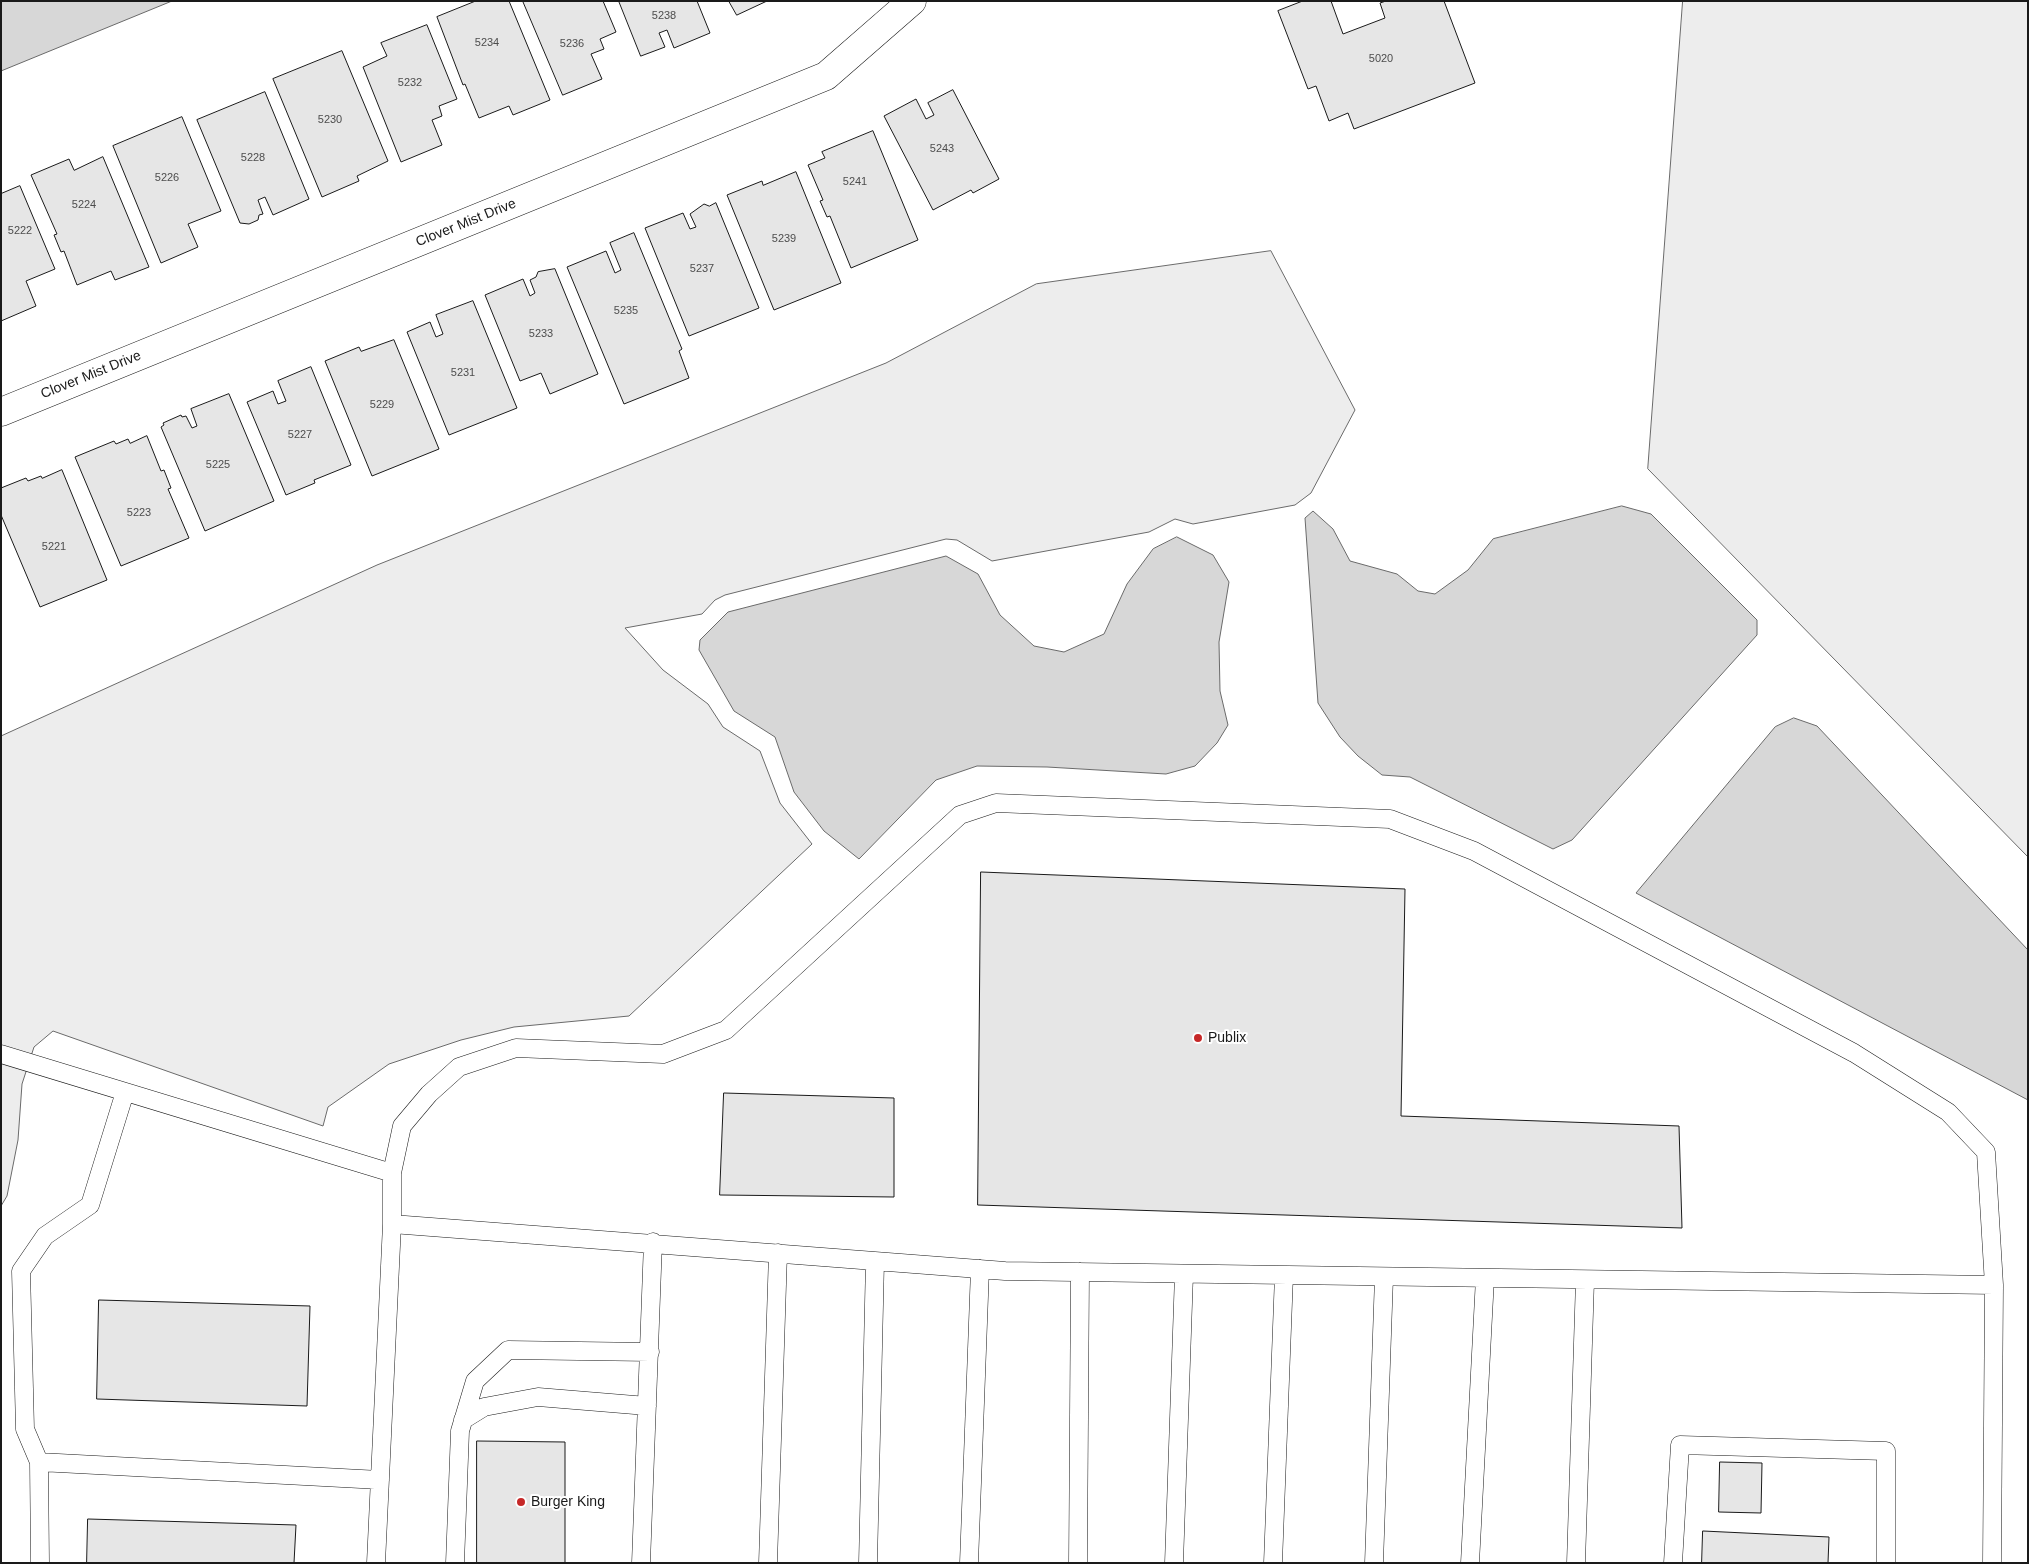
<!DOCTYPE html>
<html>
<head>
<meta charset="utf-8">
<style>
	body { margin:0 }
	#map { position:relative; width:2029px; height:1564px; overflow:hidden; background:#fff; font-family:Helvetica,sans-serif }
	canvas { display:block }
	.frame { position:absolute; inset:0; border:2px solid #1a1a1a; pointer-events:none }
</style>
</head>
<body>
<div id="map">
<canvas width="2029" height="1564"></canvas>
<div class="frame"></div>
</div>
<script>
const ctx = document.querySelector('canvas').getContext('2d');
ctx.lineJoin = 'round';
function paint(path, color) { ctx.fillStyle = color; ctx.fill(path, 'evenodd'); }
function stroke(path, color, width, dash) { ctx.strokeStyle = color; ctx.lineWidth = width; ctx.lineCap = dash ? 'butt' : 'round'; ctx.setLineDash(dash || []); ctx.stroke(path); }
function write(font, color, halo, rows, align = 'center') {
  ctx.font = font + ' Helvetica,sans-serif'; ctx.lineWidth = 4; ctx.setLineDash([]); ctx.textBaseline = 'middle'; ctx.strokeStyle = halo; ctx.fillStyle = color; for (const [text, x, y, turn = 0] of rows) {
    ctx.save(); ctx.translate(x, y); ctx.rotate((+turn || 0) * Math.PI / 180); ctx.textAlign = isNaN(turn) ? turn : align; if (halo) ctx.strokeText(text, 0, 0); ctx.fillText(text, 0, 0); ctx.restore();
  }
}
const built = new Path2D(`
	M1683,1H2028V857L1648,469Z
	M1271,251L1355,410L1311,493L1295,505L1193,524L1175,519L1149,532L992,561L957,540L946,539L725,595L715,600L702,614L625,628L663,670L708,704L723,727L760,751L780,803L812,844L629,1016L514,1027L461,1040L389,1064L328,1107L323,1126L53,1031L34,1047L22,1084L18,1140L7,1196L1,1206V736L377,565L886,363L1036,284Z`);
paint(built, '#ededed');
stroke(built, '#6a6a6a', 1);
const water = new Path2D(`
	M1,1H172L1,71Z
	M1622,506L1651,514L1757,620V635L1572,840L1553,849L1410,777L1382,775L1358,756L1340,737L1318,703L1305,518L1313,511L1333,529L1350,561L1397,574L1418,591L1435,594L1468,570L1493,539Z
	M1177,537L1213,555L1229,582L1219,642L1220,691L1228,725L1217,743L1195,766L1166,774L1047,767L977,766L936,780L859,859L824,831L794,792L775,737L734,711L699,650L700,640L728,612L946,556L978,574L1000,615L1034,646L1064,652L1104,634L1127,584L1153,549Z
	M1794,718L1817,726L2028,950V1100L1636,893L1775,727Z`);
paint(water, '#d7d7d7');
stroke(water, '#6a6a6a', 1);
const building = new Path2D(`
	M476,1H509L550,100L513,115L509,106L479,118L465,84L463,85L437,17Z
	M523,1H603L616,32L600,39L604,49L591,54L602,79L563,95Z
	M619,1H697L710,33L674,48L667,30L659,33L665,47L641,56Z
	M729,1H767L737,15Z
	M1303,1H1331L1343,34L1385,18L1380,3L1386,1H1444L1475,83L1354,129L1348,113L1329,121L1316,86L1308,89L1278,11Z
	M427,25L457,99L439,106L442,116L432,120L442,145L401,162L363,67L387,56L381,43Z
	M342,51L388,161L357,176L359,181L322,197L273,79Z
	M953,90L999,179L973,193L971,190L933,210L884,116L916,99L926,119L934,115L928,103Z
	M265,92L309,199L273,215L265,197L258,200L263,214L259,215L258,220L249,224L240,223L197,120Z
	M182,117L221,211L188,224L198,247L161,263L113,146Z
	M873,131L918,240L851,268L830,216L827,217L820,201L823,200L808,165L825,158L822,152Z
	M103,157L149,267L115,280L111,271L77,285L64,251L61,252L54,235L57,234L31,175L69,159L74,170Z
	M796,172L841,283L774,310L727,195L762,181L763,185Z
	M20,186L55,269L26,281L36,306L1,321V194Z
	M716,203L759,308L689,336L645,228L683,213L690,229L696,227L690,214L704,204L709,206Z
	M634,233L682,349L679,351L689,378L624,404L567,267L606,251L615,273L621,270L610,243Z
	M555,269L598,374L550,394L541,373L520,381L485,295L523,279L530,296L535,293L530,280L536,277L538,272Z
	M473,301L517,408L449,435L407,332L430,322L436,337L443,334L436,315Z
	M394,340L439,449L372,476L325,361L359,347L361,351Z
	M311,367L351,465L314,480L315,483L286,495L247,402L273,391L278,404L286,401L278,381Z
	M229,394L274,501L205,531L161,427L164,425L163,423L181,415L182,417L186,416L192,428L197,426L191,409Z
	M147,436L161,471L164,470L171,488L168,489L189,538L121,566L75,457L114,441L116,444L128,439L130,443Z
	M62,470L107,580L40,607L1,515V488L26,478L28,481L41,476L42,478Z
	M981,872L1405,889L1401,1116L1679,1126L1682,1228L978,1205Z
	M724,1093L894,1098V1197L720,1195Z
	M99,1300L310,1306L307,1406L97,1399Z
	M477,1441L565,1442V1563H477Z
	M1720,1462L1762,1463L1761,1513L1719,1512Z
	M88,1519L296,1525L294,1563H87Z
	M1703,1531L1829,1537L1828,1563H1702Z`);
paint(building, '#e6e6e6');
stroke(building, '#1a1a1a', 1);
const lane = new Path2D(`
	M1,1054L392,1173
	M125,1092L90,1205L45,1236L21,1271L25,1429L39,1462L380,1480
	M392,1224L1005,1271L1994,1285
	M463,1420L484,1407L538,1397L647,1406
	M39,1462L40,1563
	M376,1563L392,1224V1173L402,1126L429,1094L459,1067L516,1048L663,1054L726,1030L960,815L996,803L1390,819L1474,851L1854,1053L1948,1112L1986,1152L1994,1285L1992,1563
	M455,1563L460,1431L475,1381L508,1350L650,1352
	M641,1563L653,1242
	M768,1563L778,1253
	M868,1563L875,1261
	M969,1563L980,1269
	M1078,1563L1080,1272
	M1174,1563L1184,1274
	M1273,1563L1284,1275
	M1374,1563L1384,1277
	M1470,1563L1485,1278
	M1576,1563L1585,1280
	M1673,1563L1680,1445L1886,1451V1563`);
const street = new Path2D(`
	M1,412L826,76L912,1`);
stroke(lane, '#1a1a1a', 19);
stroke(street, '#1a1a1a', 29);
stroke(lane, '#fff', 18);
stroke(street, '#fff', 28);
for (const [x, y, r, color] of [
	[1198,1038,5,"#c62828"],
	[521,1502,5,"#c62828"]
]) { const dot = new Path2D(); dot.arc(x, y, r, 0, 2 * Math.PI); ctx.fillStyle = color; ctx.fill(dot); stroke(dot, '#fff', 2); }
write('11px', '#4d4d4d', null, [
	["5238",664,16],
	["5234",487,43],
	["5236",572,44],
	["5020",1381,59],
	["5232",410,83],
	["5230",330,120],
	["5243",942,149],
	["5228",253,158],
	["5226",167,178],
	["5241",855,182],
	["5224",84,205],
	["5222",20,231],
	["5239",784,239],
	["5237",702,269],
	["5235",626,311],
	["5233",541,334],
	["5231",463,373],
	["5229",382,405],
	["5227",300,435],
	["5225",218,465],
	["5223",139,513],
	["5221",54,547]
]);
write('14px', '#1a1a1a', '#fff', [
	["Clover Mist Drive",466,223,-22],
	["Clover Mist Drive",91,375,-22]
]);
write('14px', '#1a1a1a', '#fff', [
	["Publix",1208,1038],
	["Burger King",531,1502]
], 'left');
</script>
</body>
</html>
